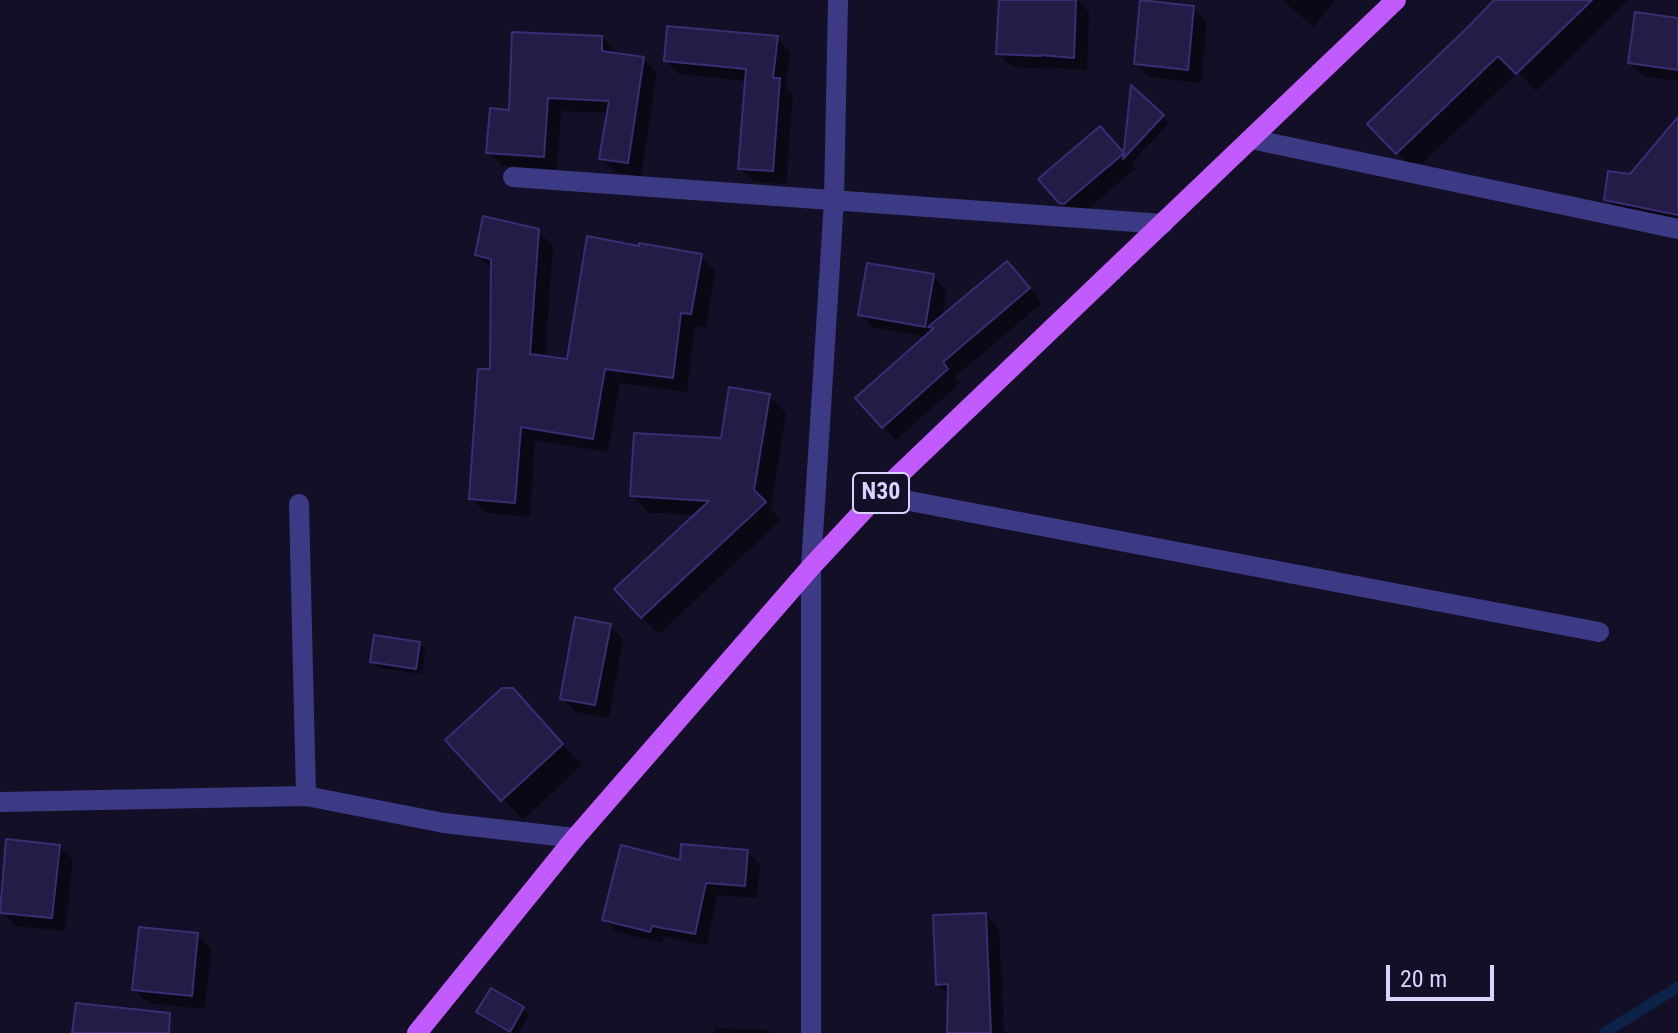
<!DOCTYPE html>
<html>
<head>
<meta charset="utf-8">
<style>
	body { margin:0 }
	#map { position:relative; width:1678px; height:1033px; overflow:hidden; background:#130f26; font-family:"Roboto Condensed",sans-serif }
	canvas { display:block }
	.scale { position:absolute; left:1386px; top:965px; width:108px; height:36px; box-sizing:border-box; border:4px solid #d9d4ff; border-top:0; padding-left:10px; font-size:24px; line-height:28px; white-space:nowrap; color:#d9d4ff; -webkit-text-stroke:6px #130f26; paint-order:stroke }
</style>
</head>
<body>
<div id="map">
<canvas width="1678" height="1033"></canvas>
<div class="scale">20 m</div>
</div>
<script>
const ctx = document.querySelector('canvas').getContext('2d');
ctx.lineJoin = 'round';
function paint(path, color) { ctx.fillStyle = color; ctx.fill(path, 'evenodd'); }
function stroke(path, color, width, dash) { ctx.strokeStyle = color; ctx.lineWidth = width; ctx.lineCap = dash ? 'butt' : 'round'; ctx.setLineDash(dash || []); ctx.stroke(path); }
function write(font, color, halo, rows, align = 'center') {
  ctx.font = font + ' "Roboto Condensed",sans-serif'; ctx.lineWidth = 8; ctx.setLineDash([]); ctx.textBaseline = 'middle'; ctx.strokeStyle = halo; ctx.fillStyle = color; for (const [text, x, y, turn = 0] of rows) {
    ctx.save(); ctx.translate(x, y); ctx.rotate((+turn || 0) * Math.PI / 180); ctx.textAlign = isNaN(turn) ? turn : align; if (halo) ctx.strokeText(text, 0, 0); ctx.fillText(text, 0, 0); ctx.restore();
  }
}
paint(new Path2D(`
	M1001,0H1077L1089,12L1087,71L1050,67L1051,69L1012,67L998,53Z
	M1282,0H1335L1314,27Z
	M1498,0H1628L1536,91L1518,72L1415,170L1397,153Z
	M1193,8L1207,22L1201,83L1149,77L1136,64Z
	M1678,20V81L1643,76L1630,62Z
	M602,37L615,51V55L643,59L657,72L641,176L615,172L601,158L609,113L561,111L557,170L502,166L489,152L510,112Z
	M777,38L790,52L786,88L793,94L786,184L754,182L740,168L747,81L679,74L666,61Z
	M1133,89L1169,123L1132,163L1136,168L1078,217L1075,216L1060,202L1114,142L1126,156Z
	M1678,120V225L1619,212L1606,199L1631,176Z
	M538,231L553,246L545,358L569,361L701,256L715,271L706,328L695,326L687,392L620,383L608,452L535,440L530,517L486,513L471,498L492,371L493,270L477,254Z
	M933,276L946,290L942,319L1021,277L1042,303L955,377L960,383L896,440L883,427L927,337L874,328L860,315Z
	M769,396L786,413L771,509L781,520L659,634L642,617L696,515L649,513L632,495L723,440Z
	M610,626L623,640L609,718L576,712L562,698Z
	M419,644L426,650L422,674L378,668L372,661Z
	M508,685L582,765L523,820L448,740Z
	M59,846L73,860L65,931L15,926L2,912Z
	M747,852L760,864L757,898L717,895L707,945L664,937L662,943L617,932L604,920L682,862Z
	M986,915L999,929L1004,1033H949L950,995L938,984Z
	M197,935L211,949L205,1009L148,1003L134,989Z
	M523,1009L529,1015L519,1033H510L485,1019L479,1012Z
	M715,1028L769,1030L771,1033H715Z`), '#0007');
stroke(new Path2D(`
	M1604,1033L1678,987`), '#0c2248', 11);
const building = new Path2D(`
	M999,0H1076L1074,58L1040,55L1041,56L996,54Z
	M1140,0L1194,6L1188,70L1134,64Z
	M1494,0H1592L1516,74L1498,56L1396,154L1367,124L1469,26Z
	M1635,12L1678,18V70L1628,63Z
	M667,26L778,36L773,78H780L773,171L738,169L746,69L664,61Z
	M512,32L602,36V51L644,57L628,163L599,159L609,101L548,98L544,157L486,153L490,108L509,110Z
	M1131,85L1164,115L1123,159Z
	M1678,117V215L1604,200L1608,171L1630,174Z
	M1100,126L1124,153L1064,204L1059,203L1038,179Z
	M483,216L539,229L530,354L567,359L587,236L639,246V243L702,254L691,314L681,313L673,378L605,369L593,439L521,427L515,503L469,499L478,369H490L491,259L475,255Z
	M1007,261L1030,288L943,362L948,369L882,428L855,398L934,328L928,327Z
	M867,263L934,274L925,327L858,315Z
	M729,387L770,394L754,490L766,502L641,618L614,589L709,501L630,496L634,433L721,438Z
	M575,617L611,624L595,705L560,699Z
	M374,635L420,642L416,669L370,662Z
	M502,688H513L563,744L501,801L445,740Z
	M6,839L60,845L52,918L0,913Z
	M681,844L748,850L745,886L706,883L695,934L652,926L650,932L602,920L621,845L680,860Z
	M986,913L991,1033H947L948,984L936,985L933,915Z
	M139,927L198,933L192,996L132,990Z
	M491,988L524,1007L510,1032L476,1012Z
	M76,1003L170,1013L169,1033H72Z`);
paint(building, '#241b47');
stroke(building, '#3b2d73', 2);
stroke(new Path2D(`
	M1251,139L1678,229
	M513,177L1163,224
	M878,495L1599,632
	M299,504L306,796
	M0,802L306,796L444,823L575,838
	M811,1033V567L834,200L838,0`), '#3d3a85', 20);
stroke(new Path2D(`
	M417,1033L575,838L811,567L878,495L1396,0`), '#c25bff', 20);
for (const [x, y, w] of [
	[881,493,56]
]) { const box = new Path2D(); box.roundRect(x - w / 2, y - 20, w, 40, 6); ctx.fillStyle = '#130f26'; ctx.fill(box); stroke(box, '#d9d4ff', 2); }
write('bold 24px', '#d9d4ff', null, [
	["N30",881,493]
]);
</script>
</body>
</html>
